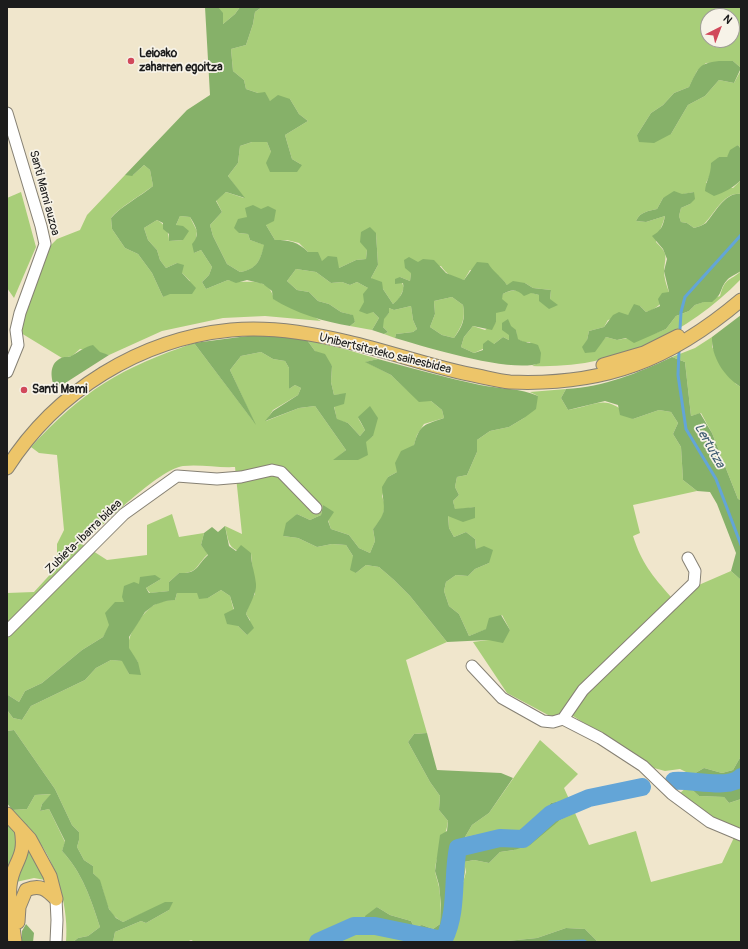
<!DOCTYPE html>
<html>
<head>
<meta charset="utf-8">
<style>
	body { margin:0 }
	#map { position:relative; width:748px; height:949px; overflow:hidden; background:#f0e6cc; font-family:Pangolin,sans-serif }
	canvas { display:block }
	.frame { position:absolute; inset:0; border:8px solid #1c1c1c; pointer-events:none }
	.north { position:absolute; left:700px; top:8px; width:40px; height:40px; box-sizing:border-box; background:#f7f3e8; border:1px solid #9f9d96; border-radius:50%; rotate:42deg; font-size:11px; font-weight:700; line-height:16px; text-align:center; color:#1c1c1c }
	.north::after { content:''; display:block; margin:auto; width:14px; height:18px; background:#d1495b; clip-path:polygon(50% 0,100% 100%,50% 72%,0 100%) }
</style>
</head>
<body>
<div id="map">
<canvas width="748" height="949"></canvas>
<div class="frame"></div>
<div class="north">N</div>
</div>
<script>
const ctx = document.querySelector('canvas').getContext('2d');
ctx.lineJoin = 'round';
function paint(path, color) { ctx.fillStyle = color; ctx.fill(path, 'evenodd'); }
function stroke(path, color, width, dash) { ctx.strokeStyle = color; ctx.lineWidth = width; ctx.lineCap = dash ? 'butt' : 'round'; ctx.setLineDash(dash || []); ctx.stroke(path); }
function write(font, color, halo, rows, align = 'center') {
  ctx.font = font + ' Pangolin,sans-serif'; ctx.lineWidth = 3.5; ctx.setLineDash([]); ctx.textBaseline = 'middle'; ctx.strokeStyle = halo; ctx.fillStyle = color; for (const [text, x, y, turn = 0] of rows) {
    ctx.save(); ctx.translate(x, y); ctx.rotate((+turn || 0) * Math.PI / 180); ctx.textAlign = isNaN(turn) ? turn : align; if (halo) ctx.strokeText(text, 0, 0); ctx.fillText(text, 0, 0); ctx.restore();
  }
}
paint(new Path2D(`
	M218,7H240L235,14L223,24Z
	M262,7H741V68L733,61L706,63L697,71L689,87L674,93L663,105L651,113L637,135L671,134L688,105L705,96L719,80L734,83L741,70V149L738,145L727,157H719L706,183L733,188L741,180V194C724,192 715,213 705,223C703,225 698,227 694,228L687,223L681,222L679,216L681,208L690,204L694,192L663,198L657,209C648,211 640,212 636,221L646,222L665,216C663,225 658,233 656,242C668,254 666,255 664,270C664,277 666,285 669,292C662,302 658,309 646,312L640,306L628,315L608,320L604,327L589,331L587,340L600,344L606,337L617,340L656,333L666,329L676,316L689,311L695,305L720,296C725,277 729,282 741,271V279C684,337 614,369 532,366L540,362L530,342H523L517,339L516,330L509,335V340L503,337L494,344L474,353L461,347L464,337L473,326L485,330L496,322V313L503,294C516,286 536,294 550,299L551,290L533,288L525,283L507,285C497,270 486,272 470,270L464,280C455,279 446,274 441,266L411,273L410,281L400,277L404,288L399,299L393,304L383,289L371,278L378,265L376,233L367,250L366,259L356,260L339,268L322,261L308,252L299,243L287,240H275L266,225L247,217L239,233L248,234L250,240L265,245C259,261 258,269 240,272L227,264L213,236L210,225L222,212L216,200L226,192L244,198L228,176L238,163L240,146L252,142H267L271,152L302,165L292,159L285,135L308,121L299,114L290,99L270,101L258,93L246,89L244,80L233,71L231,49L246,45L253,24L255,12ZM708,16H732V40H708Z
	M144,165L150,170L153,186C141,195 119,208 111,218L112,229L125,248L138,254L152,273L163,297L190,281L182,273L177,263L166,268L160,260L157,250L148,240L144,228L157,220C165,224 169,232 169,241L183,240L176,225L180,216L190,217L197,231L194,253L201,250L212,267L209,275L202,282L206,289L228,280C243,286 268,273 274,299C288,308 306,311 321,321L265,316L223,318L162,331L109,355L80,349L72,356L62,358L21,333V324L48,248L57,239L80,230L87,215L125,175H133Z
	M21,192L36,247L14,298L7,288V198Z
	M296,269L316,272L331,283L342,282L350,285L357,282L368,288L373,312L379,318L372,330L350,326L355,322L352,315L341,312L329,304L318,301L309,292L297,290L287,281Z
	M452,297L463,305C466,319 461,327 454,338L442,335L430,327L435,314L434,301Z
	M411,306L413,320L417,329L413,332L396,334L395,338L384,334L388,332L383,327V319L389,313V308L394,310Z
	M712,337V347L736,384L741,387V500L738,499L712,433L701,413L691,416L685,362L672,357L695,348Z
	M307,340L348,350L378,359L366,362L391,375L407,390L431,401L442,410L444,418L424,424L417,435L414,445L397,472L388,477L382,496L385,505L382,519L373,529L375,541L370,553L359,548L349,535L331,529L323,505L321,515L310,520L297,514L283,536L298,538L317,547L332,544L346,545L353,556L356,573L366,565L379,567L394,580L410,596L447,642L406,660L427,733L414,734L408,742L430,782L440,796L439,810L448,821C446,838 437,852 435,869C435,875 438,881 439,887C441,900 441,911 440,924L433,929L422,925L414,927L411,921L390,915L377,907L369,933L421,942H195L191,940L187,942H113L115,932L141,921L146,923L169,910H150L123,922C100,911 109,888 93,873V866L84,860L77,847L79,840V832L72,825L55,789L14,730L7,731V710L13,718L22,720L31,706L85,680L96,668L111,660L123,661L129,674L138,662C135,658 130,653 129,649C125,636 144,611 154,605C161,601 168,600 175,600L177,593H197L208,598L221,590L230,596L238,626L247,635L250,620L246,614L250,601L255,594L251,553C228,550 230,547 225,526L242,534L235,467C218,468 200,464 183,466C159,469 102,526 82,544L107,560L147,555V525L172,514L179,537L204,533L201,545L208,554C196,565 198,574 179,573L169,582V591L150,593L146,588L161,579L139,584L125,602L103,637L82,650L42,683L25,691L19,702L8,695L7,697V593L34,592L57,567V544L64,530L57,455L39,453L31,447C83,390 121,368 194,343L254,422L230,370L241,356L261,352L273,359L285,361L289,368V389L295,385L301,388L298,395L273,410L266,421L299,408L315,406L346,450L334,460L373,436L358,418L365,430L360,436L348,423L337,420L334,406L345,394L334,395L331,382L332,366L315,351Z
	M566,389L561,398L568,410C602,404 604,393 633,419L659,410L671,412L678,423L673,434L681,447L683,480L697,491L633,505L640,533L633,536C642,564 652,575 671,597L731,571L741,580V756L733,770L722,773L704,768L692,775L680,769L665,771L654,768L573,716H550L507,693L473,642L488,640L510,630L502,615L487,629L469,636L459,614L449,606L444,591L446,582L456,575L468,576L475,569L489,563L476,549L475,539L466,532L454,537L449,528L448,515L475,507L455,510L453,501L459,495L455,487L457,477L467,475L477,452V440L490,431L509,427L524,418L538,396L530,392Z
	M540,740L578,774L564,788L569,799L551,803L525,829L514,832L495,831L465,837L472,825L489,813Z
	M688,786L699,796L724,797L729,803L741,799V942H598L585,929L566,928L537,938L497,942H452L456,932L462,886L466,872L464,862L474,860L489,863L500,852L514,850L560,820L575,813L589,845L636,831L651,882L722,863L738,829L707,816L679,794Z
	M52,794L42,804L40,811L49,809L65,842L62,851C82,872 91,899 100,927L88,936L78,938L73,942H66C69,911 58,868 40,843C32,831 21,821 12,810L27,809L35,795Z
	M7,823L11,826L20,840L9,878L7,868Z
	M28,844L45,880L34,878L16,882L28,852Z`), '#a8ce79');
paint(new Path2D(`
	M205,7H218L223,13V24L235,14L240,7H262L255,12L253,24L246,45L231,49L233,71L244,80L246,89L258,93L265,92L270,101L278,95L290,99L299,114L308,121L285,135L292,159L302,165L297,172H270L266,163L271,152L267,142H252L240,146L238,163L228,176L245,198L226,192L216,201L222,212L210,225L213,236L227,264L240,272C257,269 260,261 264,245L250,240L248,234L239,233L234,228L238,219L247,217L245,208L253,205L261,209L268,206L276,210L274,221L266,225L275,240C290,240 298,242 308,252H318L322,261L328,256L337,257L339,268L356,260L366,259L367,250L360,242L361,232L370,227L376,233L378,265L371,278L382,282L383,289L393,304C399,299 405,292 403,283L395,284V279L400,277L410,281L411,273L405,268L404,260L409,257L418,262L423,259L434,260L446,273L464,280L477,262L488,263C493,272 501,276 507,285L513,281L525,283L533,288L551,290L550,299L558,305L549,309L539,301V295L531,293L524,296C517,289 511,289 503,294L502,299L508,304L505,311L496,313V322L492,330L473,326L464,337L461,347L474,353L483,350V344L488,340L494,344L503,337L509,340V335L502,330V323L508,319L511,326L516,330L518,339C524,343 531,342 538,345L541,353L540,363C513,374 425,347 395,338L396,334L413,332L417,329L413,320L411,306L394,310L389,308V313L384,319L383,327L388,332L384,334L372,330L379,318L373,312L367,314L359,311L364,302L363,294L368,288L357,282L350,285L342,282L331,283L316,272L296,269L287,281L297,290L309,292L318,301L329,304L341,312L353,315L355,322L350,326C325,322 295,313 273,299L272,291L263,284L247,280L236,283L228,280L206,289L202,282L209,275L212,267L201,250L194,253L192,244C201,234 196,227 190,217L180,216L176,225L183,226L189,231L183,240L169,241V234L163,229V223L157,220L144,228L148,240L157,250L160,260L166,268L177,263L184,265L182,273L196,288L192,294H170L163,297L152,273L138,254L125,248L112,229L111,218C120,207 141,196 153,186L150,170L144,165L132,176L125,175L187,110L210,95ZM452,297L463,305C466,319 462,327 454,338L442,335L430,327L435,314L434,301Z
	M719,61H733L741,68L734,83L719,80L705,96L688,105L671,134L654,143L639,142L637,135L651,113L663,105L674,93L689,87C698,69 698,63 719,61Z
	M738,145L741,149V180C733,188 725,192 714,196L705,191C706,180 711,176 711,163L719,157H727L730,150Z
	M674,191L682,194L694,192L695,199L690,204L681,208L679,216L681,222L687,223L694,228C698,227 703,225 706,223C715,213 725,192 741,194V271C737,274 731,276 728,279C719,288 724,293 712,302H704L695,305L689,311L676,316L666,329L634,343L626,338L617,340L606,337L595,352L585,353L582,347L587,340L589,331L604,327L613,315L619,312L628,315L634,304L640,306L646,312L660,306L658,299L662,293L669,292L664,271L667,259L663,249L652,236C661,231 663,226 665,216L646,222L636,221C640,212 648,211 657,209L663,198Z
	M741,315V387C724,377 711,356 712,337Z
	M263,334L307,340L315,351L325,354L332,366L331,382L334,395L346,393L344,404L334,407L337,419L348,423L360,436L365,430L358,417L370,406L378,418L373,436L366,442L368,455L358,460H333L346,450L315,406L299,408L265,421L273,411L298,395L301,388L295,385L289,389V368L285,361L273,359L261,352L241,356L230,370L256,425L194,343Z
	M93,345L100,352L109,355L59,387L53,383C50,372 51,361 64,357C67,357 70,357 73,355C80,351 85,347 93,345Z
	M672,357L685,362L691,416L700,413L712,433L738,499L741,500V580L731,571L736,553L717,504L710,492L697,491L683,480L681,447L673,434L678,423L671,412L659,410L633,419L620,415L618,405L605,401L568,410L561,398L566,389C604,387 638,373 672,357Z
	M378,359C412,368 446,378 480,385C499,389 521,388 538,396L536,409L524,418L509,427L490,431L477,440V452L467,475L457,477L455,487L459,495L453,501L455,509L475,507V518L463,522L448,516L449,528L454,537L466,532L475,539L476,549L484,546L493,550L489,563L475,569L468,576L456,575L446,582L444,591L449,606L459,614L469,636L486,629L489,618L501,615L510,630L503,643L488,640L447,642L410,596L394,580L379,567L366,565L356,573L350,570L353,556L346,545L332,544L317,547L298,538L283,536L286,523L297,514L310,520L321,515L323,505L334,512L328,521L331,529L349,535L359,548L370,553L375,541L373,529C389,510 383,508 382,487L388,477L397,472L395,463L401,451L414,445C420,424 424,425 444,418L442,410L431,401L419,402L391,375L365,362Z
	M225,526L229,546L236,551L241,545L251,553C251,564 255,573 256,584C257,593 249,605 246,614L254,628L247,635L238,626L227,624L224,614L234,609L230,596L221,590L208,598L199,599L197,593H177L175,600L166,601L154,605L145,612L129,637V648L138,662L141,675L129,674L122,661L111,660L96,668L85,680L31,706L22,720L13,718L7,710L8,695L19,702L25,691L42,683L82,650L103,637L109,625L105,613L115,602H124L122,597L124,586L134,582L139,584L140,577L155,575L161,579L146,588L149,593L169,591V582L179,573C198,574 196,566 208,555L201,545L204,533L212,527L218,532Z
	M14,730L55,789L72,825L79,832V840L77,847L84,860L93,866V873L100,880L109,909L116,918L123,922L165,902H173L169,910L146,923L141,921L115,932L113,942H73L78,938L88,936L100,927C91,899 82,872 62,851L65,841L49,809L40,811L42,804L51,794L35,795L27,809L12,810L7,803V731Z
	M427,733L437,770L501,773L513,778L489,813L472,825L465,837L495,831L514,832L525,829L551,803L569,799L575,813L560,820L530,845L514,850L500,852L489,863L474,860L464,862C466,874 464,876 462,887C458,905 460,924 452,942H421L369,933L365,916L377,907L390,915L411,921L414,927L422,925L433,929L440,924L441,905L439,885L435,871L440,835L447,831L448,821L439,810L440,796L430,782L408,742L414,734Z
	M741,756V799L729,803L724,797L699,796L688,786L692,775L704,768L722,773L733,770Z
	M26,924L34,933L33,942H22V931Z
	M566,928L585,929L598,942H497L537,938Z`), '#86b169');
stroke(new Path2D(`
	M680,329L681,312L685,297L741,235
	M679,351L678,375L686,429L716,479L741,545
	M549,942L584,941L586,942`), '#63a5d7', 3);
stroke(new Path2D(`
	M674,781C691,779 730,790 741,777
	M318,942L354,926H375L438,939H444C458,912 452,876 458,848L500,838L523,839L551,814L589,798L642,787`), '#63a5d7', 18);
const minor = new Path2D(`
	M7,113L41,226L45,244L20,313L16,330L18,345L7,372
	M7,631L124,514L177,476L217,479L241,477L272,470L281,472L316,508
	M472,666L502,698L543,721L553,722L563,719L600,738L643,766L672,794L710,822L741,835
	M563,719L583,690L694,583L695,571L688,558
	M56,899L57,920L56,942`);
const major = new Path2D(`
	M603,365L644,353L678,336
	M7,468C56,391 140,339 231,330C270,326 311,333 348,342C392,352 434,368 478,376C488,378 499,381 510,382C605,386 670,360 741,300
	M7,814L30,839L50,876L56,899
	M18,922L19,907L26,890C40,884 46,889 56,899
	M15,942C13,924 8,904 10,886C12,862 27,859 21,829`);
stroke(minor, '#868174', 13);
stroke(major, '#868174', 15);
stroke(minor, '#fff', 11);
stroke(major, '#edc569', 13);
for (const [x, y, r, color] of [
	[131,61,4,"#d1495b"],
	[24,390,4,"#d1495b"]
]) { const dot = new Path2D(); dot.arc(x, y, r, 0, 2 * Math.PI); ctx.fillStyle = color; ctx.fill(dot); stroke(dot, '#f7f3e8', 1.5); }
write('bold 12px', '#1c1c1c', '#f7f3e8', [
	["Leioako",139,54],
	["zaharren egoitza",139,68],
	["Santi Mami",32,390]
], 'left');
write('12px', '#1c1c1c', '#f7f3e8', [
	["Santi Mami auzoa",44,193,75],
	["Unibertsitateko saihesbidea",385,354,14],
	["Zubieta-Ibarra bidea",84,537,-44]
]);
write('italic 13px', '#3c5a70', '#f7f3e8', [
	["Lertutza",709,446,61]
]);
</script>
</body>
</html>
